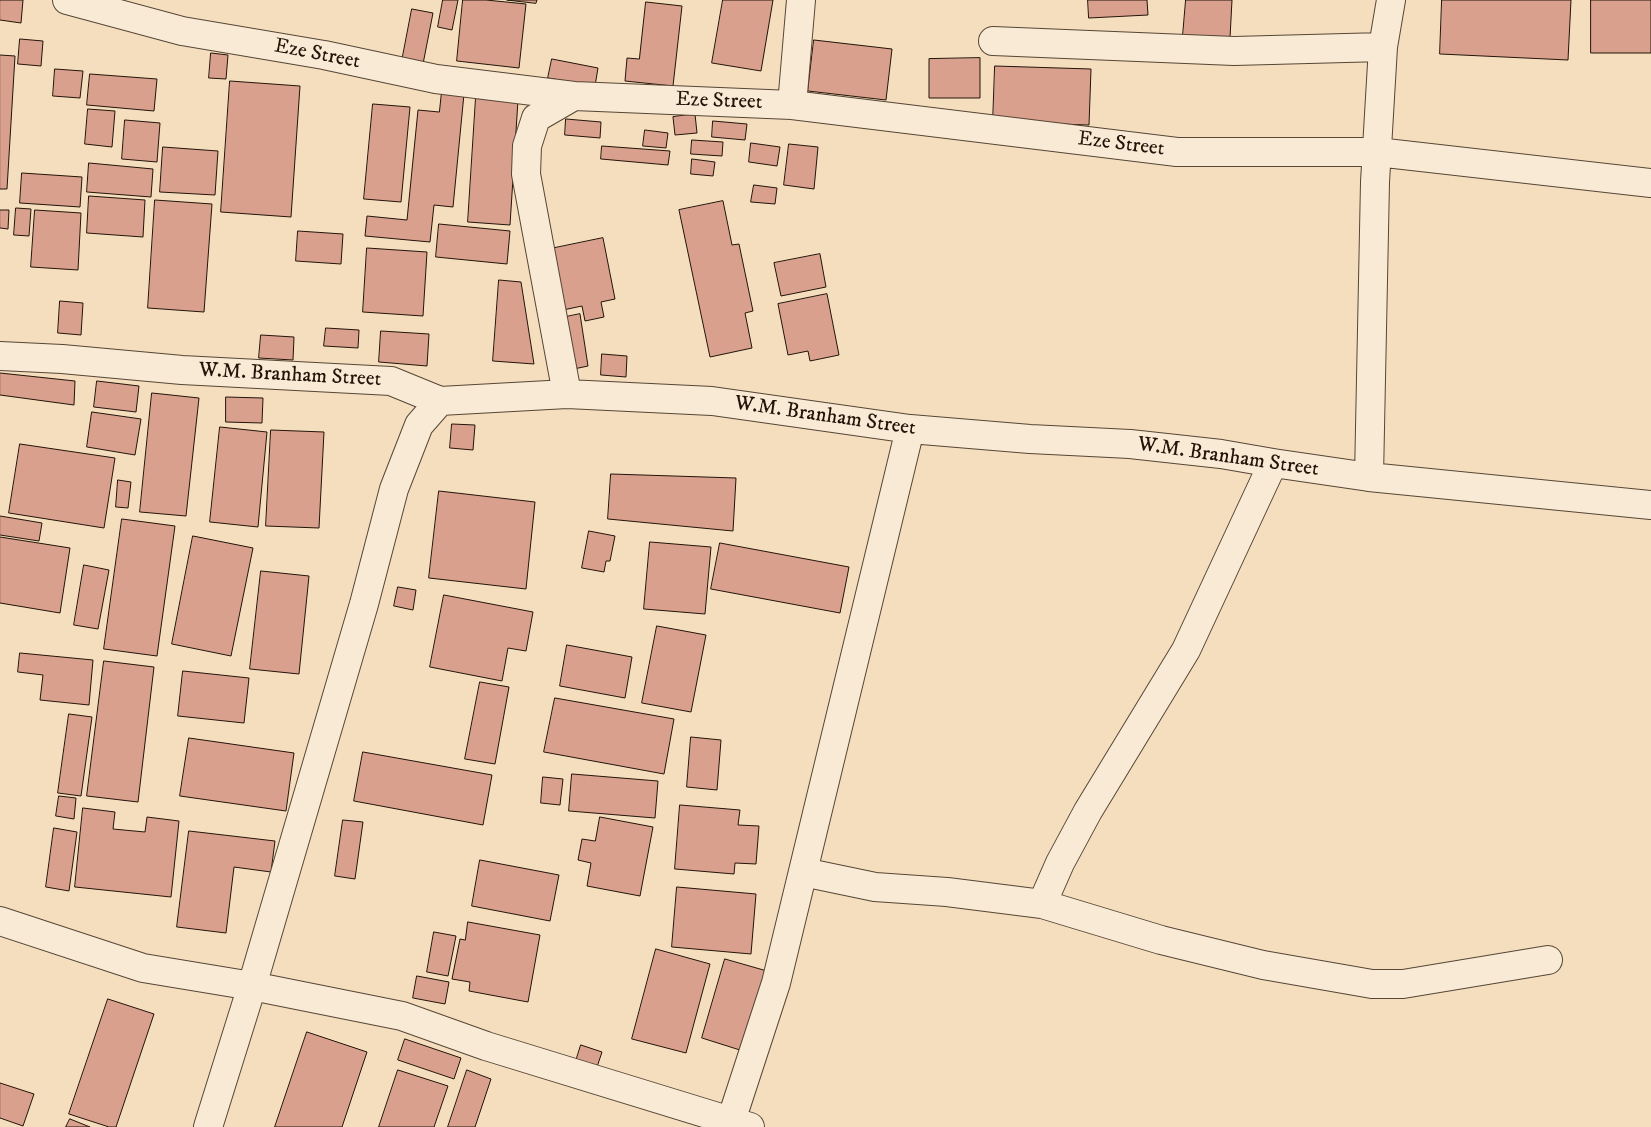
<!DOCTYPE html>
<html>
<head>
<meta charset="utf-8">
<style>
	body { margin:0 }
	canvas { display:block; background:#f4debe }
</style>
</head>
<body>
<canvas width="1651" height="1127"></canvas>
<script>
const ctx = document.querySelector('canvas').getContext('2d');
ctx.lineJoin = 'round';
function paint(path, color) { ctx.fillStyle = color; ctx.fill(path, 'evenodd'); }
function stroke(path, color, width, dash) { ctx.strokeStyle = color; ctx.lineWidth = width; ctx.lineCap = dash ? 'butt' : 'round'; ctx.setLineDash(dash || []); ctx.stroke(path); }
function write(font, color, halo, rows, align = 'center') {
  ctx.font = font + ' "IM FELL DW Pica",serif'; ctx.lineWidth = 5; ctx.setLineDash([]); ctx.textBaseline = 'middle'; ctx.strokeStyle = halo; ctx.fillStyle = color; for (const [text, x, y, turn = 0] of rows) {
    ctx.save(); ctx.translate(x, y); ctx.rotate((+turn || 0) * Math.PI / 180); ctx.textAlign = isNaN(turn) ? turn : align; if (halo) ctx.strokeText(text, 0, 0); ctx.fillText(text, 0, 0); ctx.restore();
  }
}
const building = new Path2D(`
	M0,0H23L21,23L0,20Z
	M443,0H458L452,30L438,27Z
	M463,0H486L526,4L519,68L457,61Z
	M507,0H537L536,3Z
	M723,0H773L761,71L712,63Z
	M1088,0H1147L1148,15L1089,18Z
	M1186,0H1232L1230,38L1183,35Z
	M1442,0H1571L1568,60L1440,54Z
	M1591,0H1651V53H1591Z
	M646,2L682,6L673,86L625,81L627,58L639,59Z
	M412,9L433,13L423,64L402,61Z
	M20,39L43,41L41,66L18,64Z
	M814,40L892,49L886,100L808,91Z
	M211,53L228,55L226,79L209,78Z
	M0,55L15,56L7,189H0Z
	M980,58V98H929V59Z
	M552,59L598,68L595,86L548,78Z
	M995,66L1091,69L1089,125L993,122Z
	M55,69L83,71L80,98L53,96Z
	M90,74L157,79L154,111L87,105Z
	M230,81L300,86L291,217L221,212Z
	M442,91L464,94L453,207L434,205L430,242L365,236L367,216L407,220L418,110L439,112Z
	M476,97L518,100L510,225L468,222Z
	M373,104L410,107L401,202L364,199Z
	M88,109L115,111L112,147L85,144Z
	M695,114L697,133L675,135L673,117Z
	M566,119L601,122L600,138L565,135Z
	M125,120L160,123L157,162L122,159Z
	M713,121L747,124L745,140L712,137Z
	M645,130L668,133L666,148L643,146Z
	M692,140L723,142L722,156L691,154Z
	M751,143L780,147L777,166L749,162Z
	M789,144L818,147L814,189L784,185Z
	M602,146L670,151L668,165L601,159Z
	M163,147L218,151L215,195L160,192Z
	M692,159L715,162L713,176L691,174Z
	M89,163L153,169L151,197L87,192Z
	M22,173L82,177L80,207L20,203Z
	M754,185L777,188L775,204L751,202Z
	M89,196L145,200L143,237L87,233Z
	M155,200L212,204L204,312L148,308Z
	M723,201L732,245L739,244L753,311L745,313L752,348L710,357L679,210Z
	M16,208L31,209L29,236L14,235Z
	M0,210H9L8,229L0,228Z
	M35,210L81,213L78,270L31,267Z
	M439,224L510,231L507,264L436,257Z
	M298,231L343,234L341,264L296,261Z
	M603,238L615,299L601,302L604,317L585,321L582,306L563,310L550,249Z
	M367,248L427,252L423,316L363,312Z
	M820,254L826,287L781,296L774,263Z
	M499,280L521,282L534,364L493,361Z
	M827,294L839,355L810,361L808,351L788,355L778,304Z
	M60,301L83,303L81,335L58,333Z
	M580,314L588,366L569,370L561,318Z
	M326,328L359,330L358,348L324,346Z
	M381,331L429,334L427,366L379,362Z
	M261,335L294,337L293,360L259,358Z
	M602,354L627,356L626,377L601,375Z
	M0,373L75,381L74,405L0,395Z
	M97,381L139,386L136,412L94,407Z
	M152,393L199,398L186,516L140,512Z
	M226,397L263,398L262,423L226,422Z
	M92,412L141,419L135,455L87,447Z
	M452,424L475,425L473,450L450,448Z
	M220,427L267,432L258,527L210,522Z
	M271,430L324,432L319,528L266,526Z
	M20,444L115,458L104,528L9,513Z
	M611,474L736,478L733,531L608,519Z
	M118,480L131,482L128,508L116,507Z
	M439,491L535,502L526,589L429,578Z
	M0,516L42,523L39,541L0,535Z
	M122,519L175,526L157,656L104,649Z
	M589,531L615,536L610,561H606L604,572L582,568Z
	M193,536L253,548L231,656L172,644Z
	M0,537L70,548L60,613L0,603Z
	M650,542L711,547L705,614L644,609Z
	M720,543L849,567L840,613L711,589Z
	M84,565L109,570L98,629L74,625Z
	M261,571L309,576L299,674L250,669Z
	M398,587L416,590L413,610L394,606Z
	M444,595L533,612L526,651L508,648L502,681L430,667Z
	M657,626L706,635L691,712L642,703Z
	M567,645L632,657L625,698L560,686Z
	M20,653L93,660L89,705L40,700L43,675L18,672Z
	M104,661L154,667L138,802L87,796Z
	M183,671L249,678L244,723L178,716Z
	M480,682L509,687L495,764L465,759Z
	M555,698L674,719L664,774L544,752Z
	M69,714L92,717L81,796L58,793Z
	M691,737L721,740L717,790L687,787Z
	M189,738L294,753L286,811L180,796Z
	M363,752L492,775L483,825L354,801Z
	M572,774L658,781L655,818L569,811Z
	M543,777L563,779L560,805L541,803Z
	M59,796L76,798L74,819L56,816Z
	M680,805L740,810L738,825L759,826L756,864L735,863L734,874L675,869Z
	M83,808L115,812L113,829L145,832L147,817L179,821L171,897L75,887Z
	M600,817L653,827L640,896L587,886L591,863L578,860L582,839L595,841Z
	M343,820L363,822L355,879L335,876Z
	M54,828L77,832L69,891L46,887Z
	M189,831L275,841L271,872L234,867L226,933L177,927Z
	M480,860L559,875L550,921L472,906Z
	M677,887L756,894L751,954L672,947Z
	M468,922L540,935L528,1002L469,991L470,982L452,979L460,939L465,940Z
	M434,932L456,936L448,976L427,972Z
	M656,949L710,964L686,1053L632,1039Z
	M725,959L767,971L743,1051L702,1038Z
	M417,976L449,982L445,1004L413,998Z
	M108,999L154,1014L116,1127H109L69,1114Z
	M307,1032L367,1052L342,1127H275Z
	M405,1039L461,1058L454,1079L398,1060Z
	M581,1045L602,1052L597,1067L576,1061Z
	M398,1070L448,1086L434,1127H379Z
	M467,1070L491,1079L475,1127H448Z
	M0,1083L34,1094L23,1126L0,1118Z
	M70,1119L90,1127H66Z`);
paint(building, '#d9a08d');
stroke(building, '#231409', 1);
const street = new Path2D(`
	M67,0L182,31L324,55L436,79L574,96L792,105L1177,152H1377L1651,183
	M993,41L1234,51L1383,47
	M792,105L801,0
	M0,356L62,359L182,370L391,381L440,401L567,394L712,401L910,429L1030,439L1130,444L1221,454L1273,463L1369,477L1651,505
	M567,394L526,174L527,146L536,118L574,96
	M1273,463L1186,650L1088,811L1060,863L1042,904L1161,940L1263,965L1372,984H1403L1548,960
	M1369,477L1375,182L1383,47L1391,0
	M803,872L875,887L947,892L1042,904
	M0,921L143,968L252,986L402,1016L486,1046L750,1127
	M731,1121L776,983L910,429
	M208,1127L252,986L364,604L394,489L419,425L440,401`);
stroke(street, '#574636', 30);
stroke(street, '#f8ead5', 28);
write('21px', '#231409', '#f8ead5', [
	["Eze Street",317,55,11],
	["Eze Street",719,102,2],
	["Eze Street",1121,145,7],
	["W.M. Branham Street",290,376,3],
	["W.M. Branham Street",825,417,8],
	["W.M. Branham Street",1228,458,8]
]);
</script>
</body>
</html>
